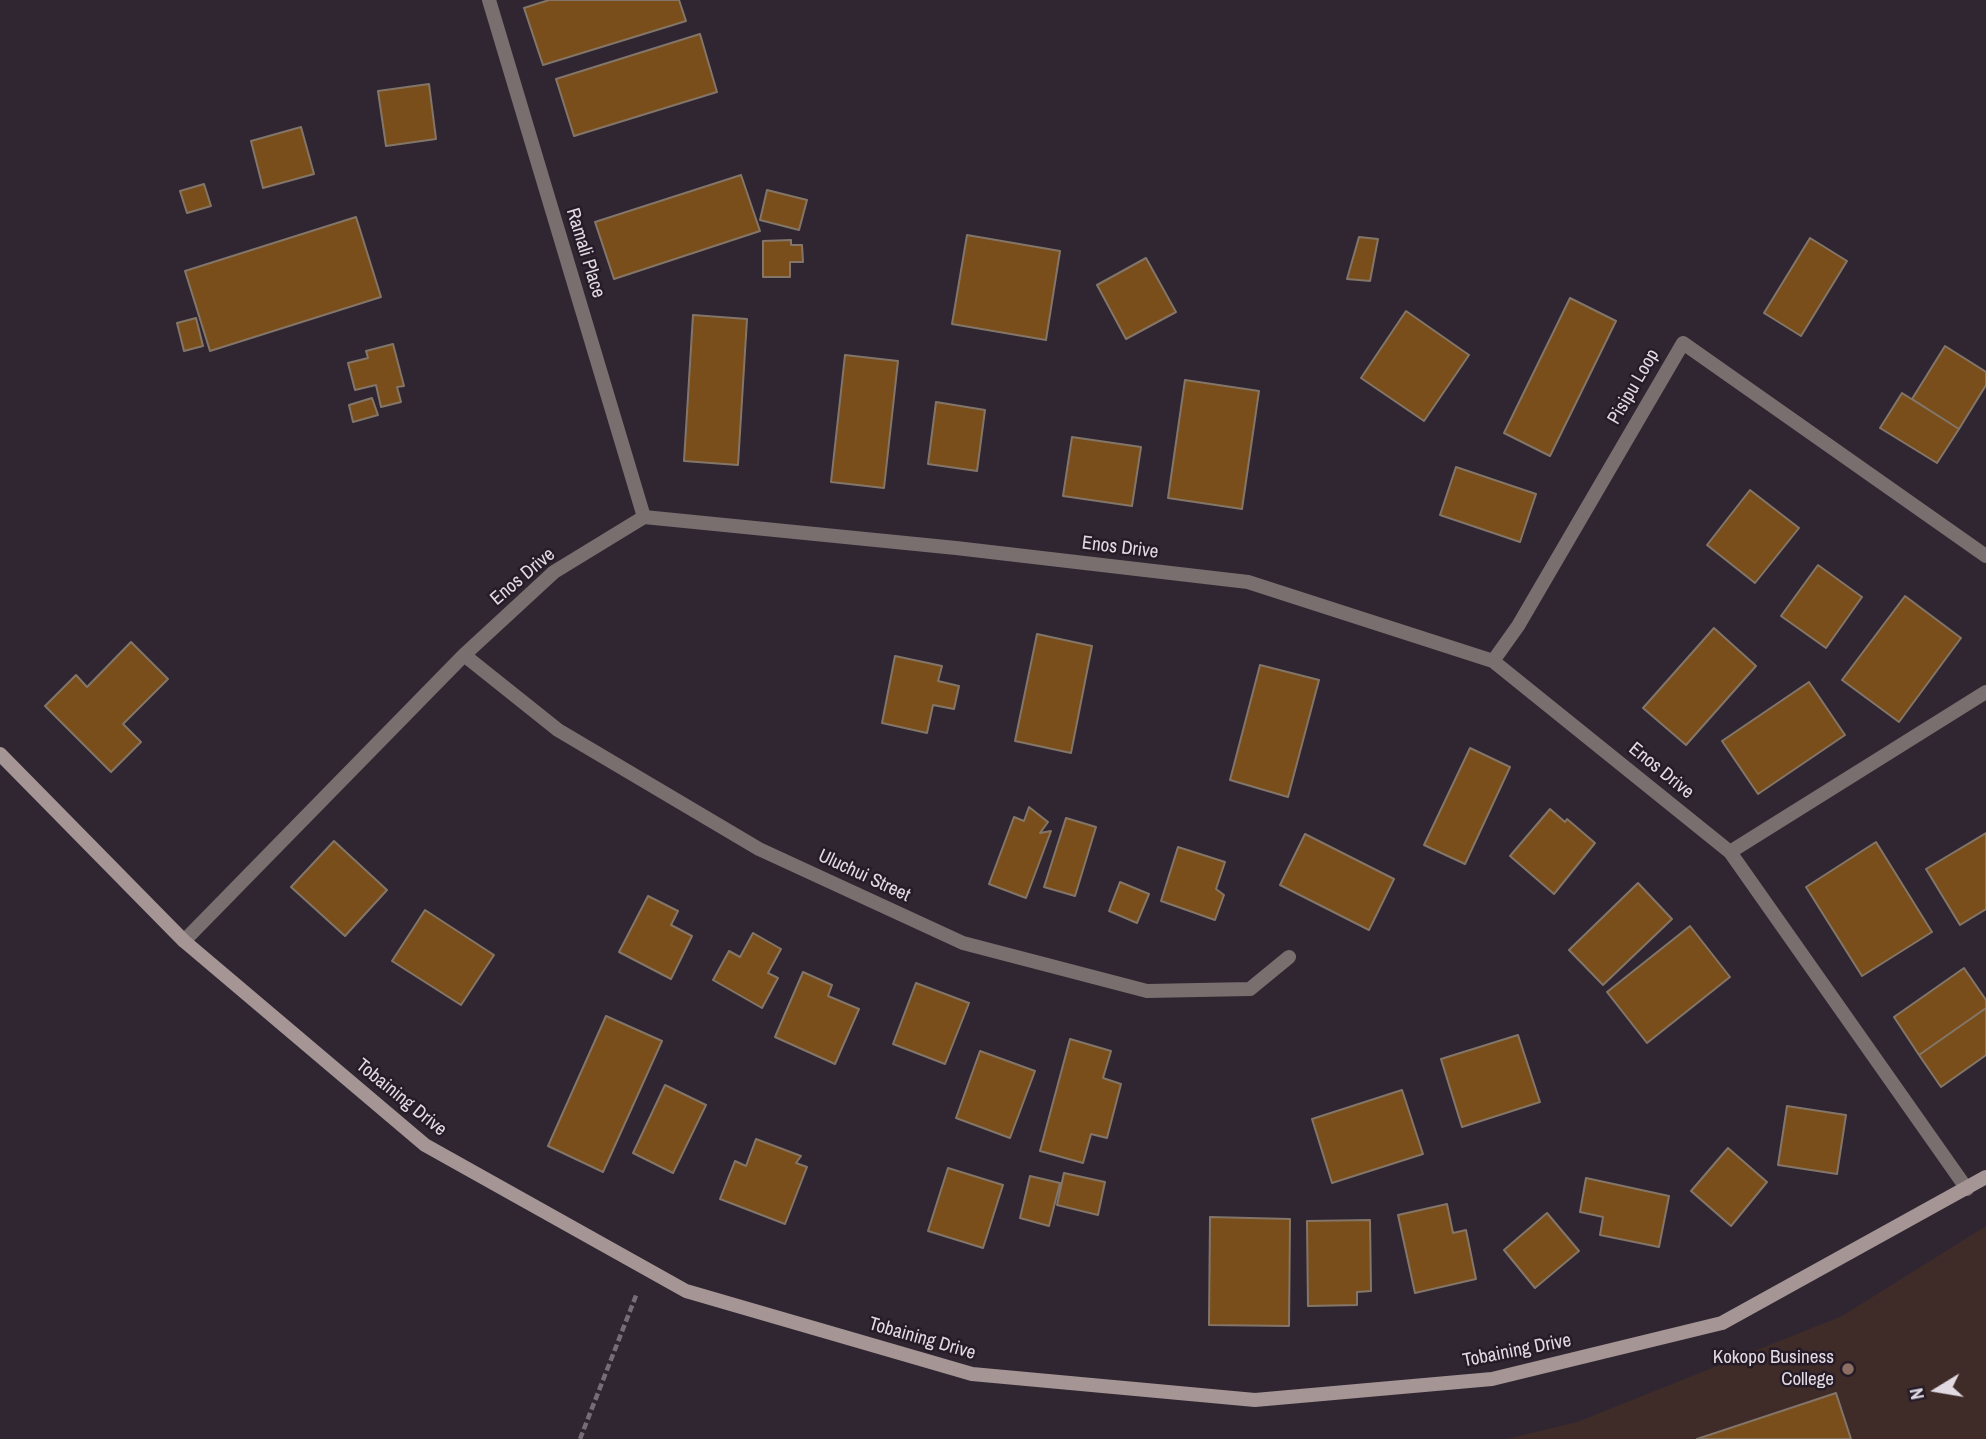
<!DOCTYPE html>
<html>
<head>
<meta charset="utf-8">
<style>
	body { margin:0 }
	#map { position:relative; width:1986px; height:1439px; overflow:hidden; background:#302632; font-family:"Archivo Narrow",sans-serif }
	canvas { display:block }
	.north { position:absolute; left:1902px; top:1355px; width:70px; height:70px; -webkit-text-stroke:5px #261c28; paint-order:stroke; rotate:259deg; font-size:19px; font-weight:700; line-height:28px; text-align:center; color:#e1dae2 }
	.north::after { content:''; display:block; margin:auto; width:24px; height:32px; background:#e1dae2; clip-path:polygon(50% 0,100% 100%,50% 72%,0 100%) }
</style>
</head>
<body>
<div id="map">
<canvas width="1986" height="1439"></canvas>
<div class="north">N</div>
</div>
<script>
const ctx = document.querySelector('canvas').getContext('2d');
ctx.lineJoin = 'round';
function paint(path, color) { ctx.fillStyle = color; ctx.fill(path, 'evenodd'); }
function stroke(path, color, width, dash) { ctx.strokeStyle = color; ctx.lineWidth = width; ctx.lineCap = dash ? 'butt' : 'round'; ctx.setLineDash(dash || []); ctx.stroke(path); }
function write(font, color, halo, rows, align = 'center') {
  ctx.font = font + ' "Archivo Narrow",sans-serif'; ctx.lineWidth = 5; ctx.setLineDash([]); ctx.textBaseline = 'middle'; ctx.strokeStyle = halo; ctx.fillStyle = color; for (const [text, x, y, turn = 0] of rows) {
    ctx.save(); ctx.translate(x, y); ctx.rotate((+turn || 0) * Math.PI / 180); ctx.textAlign = isNaN(turn) ? turn : align; if (halo) ctx.strokeText(text, 0, 0); ctx.fillText(text, 0, 0); ctx.restore();
  }
}
paint(new Path2D(`
	M1986,1226V1439H1506L1577,1422L1842,1316Z`), '#3f2c29');
const building = new Path2D(`
	M549,0H679L686,21L543,65L524,8Z
	M700,34L717,92L574,136L556,79Z
	M429,84L436,139L386,146L378,91Z
	M301,127L314,174L263,188L251,141Z
	M741,175L760,231L614,279L595,222Z
	M204,184L211,206L187,213L180,191Z
	M767,190L807,200L799,230L760,220Z
	M356,217L381,297L210,351L185,271Z
	M967,235L1060,251L1046,340L952,324Z
	M1359,237L1378,239L1370,281L1347,279Z
	M1810,238L1847,261L1801,336L1764,313Z
	M791,240V245H802L803,262H790V277H763V241Z
	M1146,258L1176,312L1126,339L1097,285Z
	M1570,298L1616,321L1550,456L1504,433Z
	M1406,311L1469,355L1424,421L1361,378Z
	M693,315L747,319L738,465L684,461Z
	M196,318L203,346L184,351L177,323Z
	M393,344L404,386L397,387L401,402L381,407L376,385L355,390L348,363L368,358L366,351Z
	M1945,346L1986,372V385L1959,429L1912,399Z
	M845,355L898,361L884,488L831,482Z
	M1185,380L1259,391L1242,509L1168,498Z
	M1902,393L1959,429L1937,463L1880,428Z
	M372,398L378,415L353,422L349,405Z
	M936,402L985,410L977,471L928,464Z
	M1072,437L1141,447L1132,506L1063,496Z
	M1456,467L1536,494L1520,542L1440,515Z
	M1750,490L1799,528L1755,583L1707,545Z
	M1818,565L1862,597L1826,648L1781,616Z
	M1905,596L1961,638L1899,722L1842,680Z
	M1714,628L1756,666L1686,745L1643,708Z
	M1037,634L1092,646L1071,753L1015,741Z
	M131,642L168,679L123,724L141,742L111,772L45,706L76,675L87,687Z
	M895,656L942,666L938,681L959,686L954,709L933,705L927,733L882,723Z
	M1260,665L1319,680L1288,797L1230,780Z
	M1809,682L1845,735L1758,794L1722,741Z
	M1470,748L1510,767L1465,864L1424,845Z
	M1029,807L1048,822L1040,833L1051,831L1026,898L989,884L1014,817L1024,821Z
	M1550,809L1565,822L1567,819L1595,843L1554,894L1510,856Z
	M1066,818L1096,827L1075,896L1044,887Z
	M1986,833V909L1960,925L1926,869Z
	M1305,834L1394,879L1369,930L1280,885Z
	M334,841L387,890L345,936L291,887Z
	M1876,842L1932,932L1862,976L1806,887Z
	M1178,847L1225,862L1216,889L1224,895L1215,920L1161,901Z
	M1120,882L1149,894L1137,923L1109,911Z
	M1638,883L1672,919L1603,985L1569,950Z
	M648,896L678,911L671,925L692,936L671,979L619,952Z
	M425,910L494,955L461,1005L392,961Z
	M1690,926L1730,977L1647,1043L1607,992Z
	M753,933L781,949L768,973L778,978L762,1008L713,980L729,951L740,957Z
	M1964,968L1986,1000V1008L1919,1055L1894,1017Z
	M803,972L832,985L828,996L859,1009L835,1064L775,1037Z
	M916,983L969,1003L945,1064L893,1044Z
	M1986,1008V1055L1941,1087L1919,1055Z
	M606,1016L662,1041L603,1172L548,1146Z
	M1518,1035L1540,1102L1462,1127L1441,1059Z
	M1070,1039L1111,1051L1103,1078L1121,1084L1107,1138L1091,1134L1083,1163L1040,1151Z
	M980,1051L1035,1071L1010,1138L956,1118Z
	M665,1085L706,1105L673,1173L633,1153Z
	M1402,1090L1423,1154L1332,1183L1312,1119Z
	M1787,1106L1846,1115L1837,1174L1778,1165Z
	M756,1139L801,1156L796,1163L807,1167L785,1224L720,1199L735,1161L746,1166Z
	M1728,1148L1767,1182L1731,1226L1691,1191Z
	M948,1168L1003,1185L983,1248L928,1231Z
	M1064,1173L1105,1182L1098,1215L1057,1205Z
	M1030,1176L1060,1183L1049,1226L1020,1218Z
	M1586,1178L1669,1196L1659,1247L1600,1235L1603,1217L1580,1212Z
	M1447,1204L1453,1233L1466,1230L1476,1279L1415,1293L1398,1215Z
	M1547,1213L1579,1251L1535,1288L1504,1250Z
	M1210,1217L1290,1219L1289,1326L1209,1325Z
	M1370,1220L1371,1291L1357,1292V1305L1308,1306L1307,1221Z
	M1836,1393L1851,1439H1697Z`);
paint(building, '#794e1a');
stroke(building, '#837669', 2);
stroke(new Path2D(`
	M580,1439L637,1293`), '#756c76', 4.5, [7, 3.5]);
stroke(new Path2D(`
	M489,0L644,517
	M464,655L558,730L759,849L963,943L1147,991L1250,989L1289,957
	M1493,661L1518,626L1683,343L1986,556
	M1730,852L1986,692
	M184,941L464,655L554,572L644,517L956,548L1248,582L1493,661L1730,852L1967,1189`), '#786f6e', 14);
stroke(new Path2D(`
	M0,754L184,941L425,1145L686,1291L972,1374L1255,1400L1492,1379L1722,1323L1986,1177`), '#a59695', 14);
for (const [x, y, r, color] of [
	[1848,1369,7,"#8d6e63"]
]) { const dot = new Path2D(); dot.arc(x, y, r, 0, 2 * Math.PI); ctx.fillStyle = color; ctx.fill(dot); stroke(dot, '#261c28', 2.5); }
write('19px', '#e1dae2', '#261c28', [
	["Ramali Place",585,253,73],
	["Pisipu Loop",1634,387,-60],
	["Enos Drive",1120,548,7],
	["Enos Drive",523,577,-40],
	["Enos Drive",1661,771,39],
	["Uluchui Street",864,876,25],
	["Tobaining Drive",401,1098,39],
	["Tobaining Drive",922,1339,16],
	["Tobaining Drive",1517,1351,-11]
]);
write('19px', '#e1dae2', '#261c28', [
	["Kokopo Business",1834,1358],
	["College",1834,1380]
], 'right');
</script>
</body>
</html>
